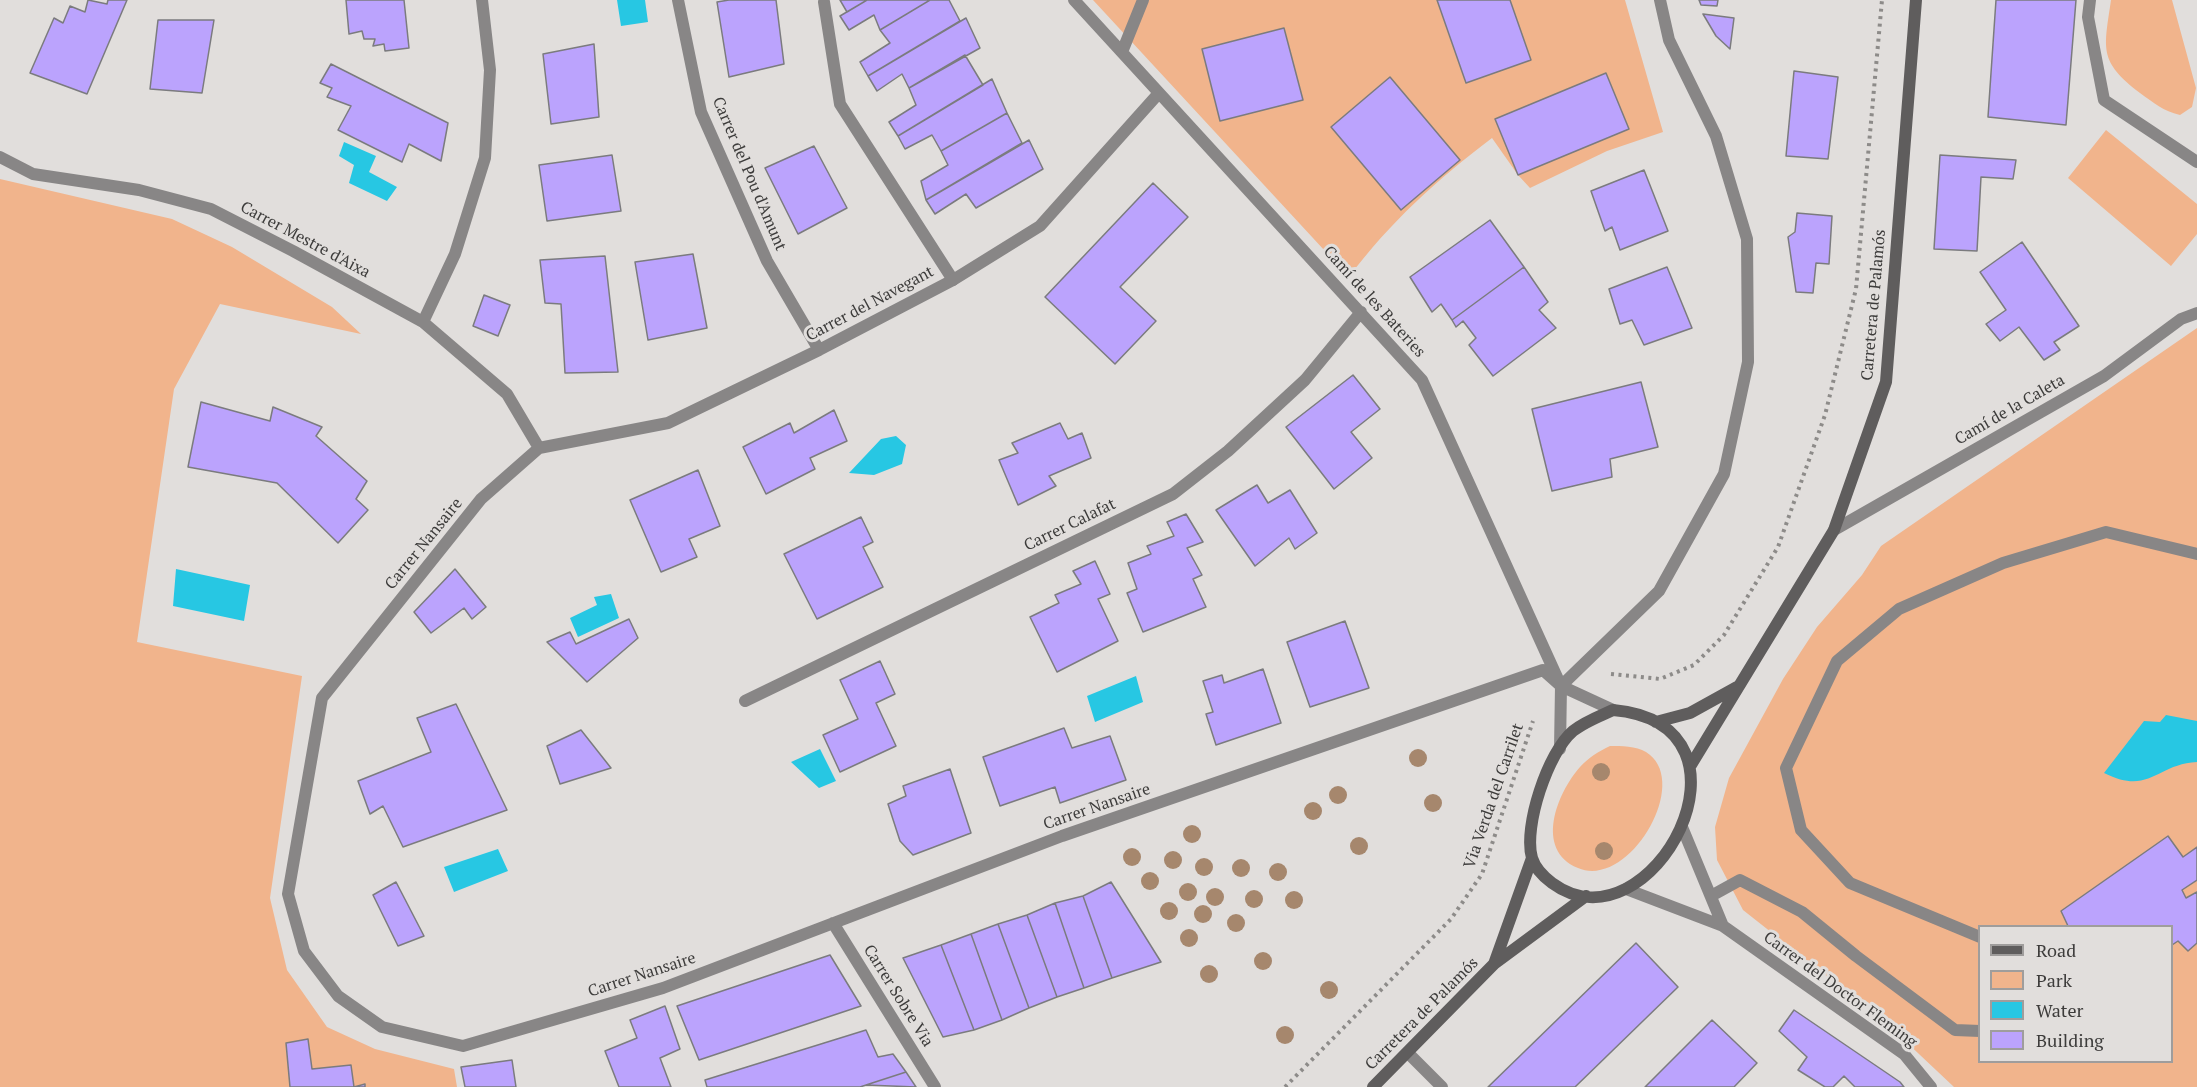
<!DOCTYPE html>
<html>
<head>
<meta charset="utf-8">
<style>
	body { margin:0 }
	#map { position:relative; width:2197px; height:1087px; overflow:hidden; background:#e1dedc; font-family:"PT Serif",serif }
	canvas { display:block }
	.legend { position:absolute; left:1978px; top:925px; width:195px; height:138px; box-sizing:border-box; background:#e1dedc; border:2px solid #9f9d9c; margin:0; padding:8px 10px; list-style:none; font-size:18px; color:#3d3c3b }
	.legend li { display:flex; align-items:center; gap:12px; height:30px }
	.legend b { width:30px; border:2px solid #9f9d9c }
</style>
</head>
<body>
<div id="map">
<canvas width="2197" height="1087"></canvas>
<ul class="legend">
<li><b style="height:8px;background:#5f5d5d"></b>Road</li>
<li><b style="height:16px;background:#f1b48c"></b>Park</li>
<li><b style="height:16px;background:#27c7e3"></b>Water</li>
<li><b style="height:16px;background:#bba3fd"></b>Building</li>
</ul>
</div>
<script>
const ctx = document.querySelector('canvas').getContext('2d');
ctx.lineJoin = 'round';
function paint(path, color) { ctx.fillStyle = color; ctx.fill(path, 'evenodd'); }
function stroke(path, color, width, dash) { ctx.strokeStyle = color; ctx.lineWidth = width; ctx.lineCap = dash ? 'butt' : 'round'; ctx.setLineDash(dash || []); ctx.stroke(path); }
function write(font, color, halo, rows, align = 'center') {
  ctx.font = font + ' "PT Serif",serif'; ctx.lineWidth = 6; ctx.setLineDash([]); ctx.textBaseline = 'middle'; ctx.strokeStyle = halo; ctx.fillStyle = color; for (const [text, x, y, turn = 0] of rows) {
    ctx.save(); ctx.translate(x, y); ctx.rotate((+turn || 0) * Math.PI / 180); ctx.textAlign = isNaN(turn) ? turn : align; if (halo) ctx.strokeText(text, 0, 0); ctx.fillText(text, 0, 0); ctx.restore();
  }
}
paint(new Path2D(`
	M1093,0H1625L1663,132L1607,151L1530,188L1518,175L1492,138C1438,179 1390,222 1349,277Z
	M2111,0H2172L2196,88L2192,107L2180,115C2163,111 2154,103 2140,93C2098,61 2104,49 2111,0Z
	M2106,130L2197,204V234L2171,266L2068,178Z
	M0,179L172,219L232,247L332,307L361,334L220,304L174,389L137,642L302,676L270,898L287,970L327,1027L375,1049L454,1069L457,1087H0Z
	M2197,328V1087H1954L1885,1022L1743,910L1717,860L1715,827L1729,778L1783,679L1817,627L1862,575L1881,546ZM1980,926H2172V1062H1980Z
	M1610,746C1621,746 1636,746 1646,752C1693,781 1629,890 1578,868C1534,850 1557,793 1580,767C1588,758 1599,751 1610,746Z`), '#f1b48c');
paint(new Path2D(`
	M617,0H645L648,22L621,26Z
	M344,142L376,156L369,172L397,187L387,201L349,183L354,165L339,156Z
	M896,436L906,445L902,464L874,475L849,473L881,439Z
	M176,569L250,585L244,621L173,606Z
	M611,594L619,618L578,637L570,618L597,605L594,597Z
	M1136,676L1143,702L1095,722L1087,696Z
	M2166,715L2197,721V762C2156,764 2150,796 2104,773L2144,721L2160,722Z
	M820,749L836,781L819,788L791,762Z
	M498,849L508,871L454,892L444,867Z`), '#27c7e3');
const building = new Path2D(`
	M88,0L107,4L108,0H127L87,94L30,73L54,18L63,23L70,6L85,12Z
	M346,0H404L409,48L385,51L384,44L373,46L375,39H364L362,31L349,34Z
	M729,0H776L784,64L729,77L717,2Z
	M840,0H867L847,12Z
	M867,0H930L880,30L874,15L849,30L840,16Z
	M930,0H949L960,21L868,76L860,62L890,43L880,30Z
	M1437,0H1510L1531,60L1466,83Z
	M1699,0H1718L1717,6L1701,5Z
	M1996,0H2076L2066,125L1988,117Z
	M1703,14L1734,18L1730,49L1716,36Z
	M966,18L980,48L909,88L902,74L877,91L868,76Z
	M158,20H214L202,93L150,89Z
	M1284,28L1303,100L1220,121L1202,49Z
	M594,44L599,117L551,124L543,54Z
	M965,55L983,85L898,136L889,122L916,105L909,88Z
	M331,64L448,123L441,161L409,144L402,162L338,130L351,106L327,97L332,88L320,83Z
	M1794,71L1838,77L1828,159L1786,156Z
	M1606,73L1629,129L1518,175L1495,119Z
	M1390,77L1460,160L1401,210L1331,127Z
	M992,79L1007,113L941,151L932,135L905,149L898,136Z
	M1007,113L1022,143L926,200L921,181L948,165L941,151Z
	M1029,140L1043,169L976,208L966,194L935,214L926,200Z
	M814,146L847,208L798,234L765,168Z
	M612,155L621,211L547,221L539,165Z
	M1940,155L2016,160L2013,179L1981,177L1977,251L1934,249Z
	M1644,170L1668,231L1620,250L1612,227L1605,231L1591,191Z
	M1153,183L1188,217L1120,287L1156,321L1115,364L1045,297Z
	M1797,213L1832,216L1829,264L1816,263L1813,293L1796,292L1788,237L1795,232Z
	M1490,220L1524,267L1452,320L1441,304L1432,312L1410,277Z
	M2022,242L2079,326L2054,342L2060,350L2044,360L2019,327L2000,341L1986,324L2006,310L1980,272Z
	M693,254L707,328L648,340L635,262Z
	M605,256L618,372L565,373L561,304L545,303L540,260Z
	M1524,267L1548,302L1539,310L1556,328L1493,376L1469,345L1476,338L1463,321L1456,327L1452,320Z
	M1667,267L1692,328L1644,345L1632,320L1620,324L1609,289Z
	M484,295L510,305L498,336L473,326Z
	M1353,375L1380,409L1351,432L1372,458L1334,489L1286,427Z
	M1641,382L1658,447L1610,459L1612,477L1552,491L1532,409Z
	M201,402L270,421L273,407L322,427L316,436L367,481L356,499L368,510L338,543L277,483L188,467Z
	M834,410L847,441L810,458L815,469L766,494L743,447L790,423L794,433Z
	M1060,423L1068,439L1082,433L1091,458L1049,476L1056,486L1018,505L999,460L1018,453L1012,443Z
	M698,470L720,526L689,539L697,557L661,572L630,500Z
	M1257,485L1268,503L1290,490L1317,533L1295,549L1289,538L1255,566L1216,510Z
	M1186,514L1203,542L1187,548L1202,575L1193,579L1206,607L1143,632L1127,593L1137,589L1128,563L1151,554L1147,546L1174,536L1167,522Z
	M861,517L873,542L863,547L883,587L817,619L784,554Z
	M1095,561L1110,594L1098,599L1118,641L1057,672L1030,617L1059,603L1055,595L1081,584L1073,571Z
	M455,569L486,607L472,619L464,608L431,633L414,612Z
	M629,619L638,638L587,682L547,642L570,632L576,644Z
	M1345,621L1369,688L1310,707L1287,642Z
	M880,661L895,694L876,703L896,746L840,772L823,735L858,719L840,680Z
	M1263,669L1281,723L1216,745L1206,714L1213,712L1203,681L1222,675L1224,683Z
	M456,704L507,810L403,847L383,806L370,814L358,781L431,752L417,718Z
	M1064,728L1072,748L1110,736L1126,780L1060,803L1055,787L1000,806L983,757Z
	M581,730L611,768L560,784L547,746Z
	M950,769L971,833L913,855L900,841L888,804L906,796L903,786Z
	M2168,836L2183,857L2197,847V880L2182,890L2186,898L2197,892V943L2188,951L2178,941L2172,945V926H2068L2061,911Z
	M396,882L424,936L398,946L373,895Z
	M1111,882L1161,962L1112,978L1083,896Z
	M1083,896L1112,978L1084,988L1055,903Z
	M1055,903L1084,988L1057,997L1027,915Z
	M1027,915L1057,997L1029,1008L998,924Z
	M998,924L1029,1008L1002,1020L971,934Z
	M971,934L1002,1020L974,1030L941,945Z
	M1636,943L1678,987L1575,1087H1488Z
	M941,945L974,1030L943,1037L903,958Z
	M830,955L861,1006L699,1060L677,1006Z
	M665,1006L680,1049L660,1058L671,1087H619L605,1051L637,1038L630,1020Z
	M1794,1010L1900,1082L1904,1087H1855L1844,1076L1833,1087H1825L1798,1070L1807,1057L1779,1031Z
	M1712,1020L1757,1063L1734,1087H1645Z
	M866,1030L878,1057L893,1054L906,1072L860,1087H707L705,1080Z
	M308,1039L312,1069L351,1065L354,1087L365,1084V1087H290L286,1043Z
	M512,1060L516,1087H465L461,1067Z
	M906,1072L916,1087L866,1085Z`);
paint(building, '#bba3fd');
stroke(building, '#7b7b7e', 1.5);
stroke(new Path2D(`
	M1611,674L1660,679L1694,665L1724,635L1778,547L1825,415L1856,289L1882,0
	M1285,1087L1451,919L1482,874L1533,721`), '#8d8b89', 4, [3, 4.5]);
stroke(new Path2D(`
	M2090,0L2088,17L2104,100L2197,162
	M824,2L840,104L953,280`), '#888686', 12);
stroke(new Path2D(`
	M678,0L701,112L767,261L819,350
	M1074,0L1422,380L1561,686L1560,749
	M1122,52L1143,0
	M1159,93L1040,226L953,280L819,350L668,423L539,448L481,499L322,698L288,894L304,951L338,996L382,1027L463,1046L663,988L1062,836L1543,670L1561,686L1613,710
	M0,157L33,174L139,190L211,209L293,251L423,322L507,394L539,448
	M423,322L455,254L485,158L490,70L482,0
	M1834,530L2104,376L2181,319L2197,313
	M1561,686L1659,591L1724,474L1748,362L1747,239L1716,136L1669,40L1660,0
	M745,701L1173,494L1228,451L1305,380L1361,312
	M1682,827L1723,926
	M1626,889L1723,926L1904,1054L1931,1087
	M1711,896L1740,880L1802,912L1856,956L1955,1030L1980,1031
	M833,923L935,1087
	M1980,937L1850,883L1801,830L1786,768L1837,661L1899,609L2003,563L2106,532L2197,554
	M1408,1053L1442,1087`), '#888686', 12);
stroke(new Path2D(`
	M1613,710C1774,724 1651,956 1552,883C1544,877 1535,868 1532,858C1523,827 1548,752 1573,731C1584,722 1600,716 1613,710Z
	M1656,722L1690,713L1737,687
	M1691,765L1834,530L1886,382L1916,0
	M1494,964L1532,858
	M1373,1087L1494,964L1586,896`), '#5f5d5d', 12);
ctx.fillStyle = '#a6876d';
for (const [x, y] of [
	[1418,758],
	[1601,772],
	[1338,795],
	[1433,803],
	[1313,811],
	[1192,834],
	[1359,846],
	[1604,851],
	[1132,857],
	[1173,860],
	[1204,867],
	[1241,868],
	[1278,872],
	[1150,881],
	[1188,892],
	[1215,897],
	[1254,899],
	[1294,900],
	[1169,911],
	[1203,914],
	[1236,923],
	[1189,938],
	[1263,961],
	[1209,974],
	[1329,990],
	[1285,1035]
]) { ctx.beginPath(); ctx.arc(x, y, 9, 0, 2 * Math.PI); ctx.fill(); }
write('16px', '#3d3c3b', '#e1dedc', [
	["Carrer del Pou d'Amunt",749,174,67],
	["Carrer Mestre d'Aixa",305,240,28],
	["Camí de les Bateries",1374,302,48],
	["Carrer del Navegant",870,304,-28],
	["Carretera de Palamós",1874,305,-85],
	["Camí de la Caleta",2010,410,-30],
	["Carrer Calafat",1070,525,-26],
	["Carrer Nansaire",424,544,-51],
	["Via Verda del Carrilet",1494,796,-71],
	["Carrer Nansaire",1097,807,-19],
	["Carrer Nansaire",642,975,-18],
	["Carrer del Doctor Fleming",1840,990,36],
	["Carrer Sobre Via",898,996,58],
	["Carretera de Palamós",1422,1014,-45]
]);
</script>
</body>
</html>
